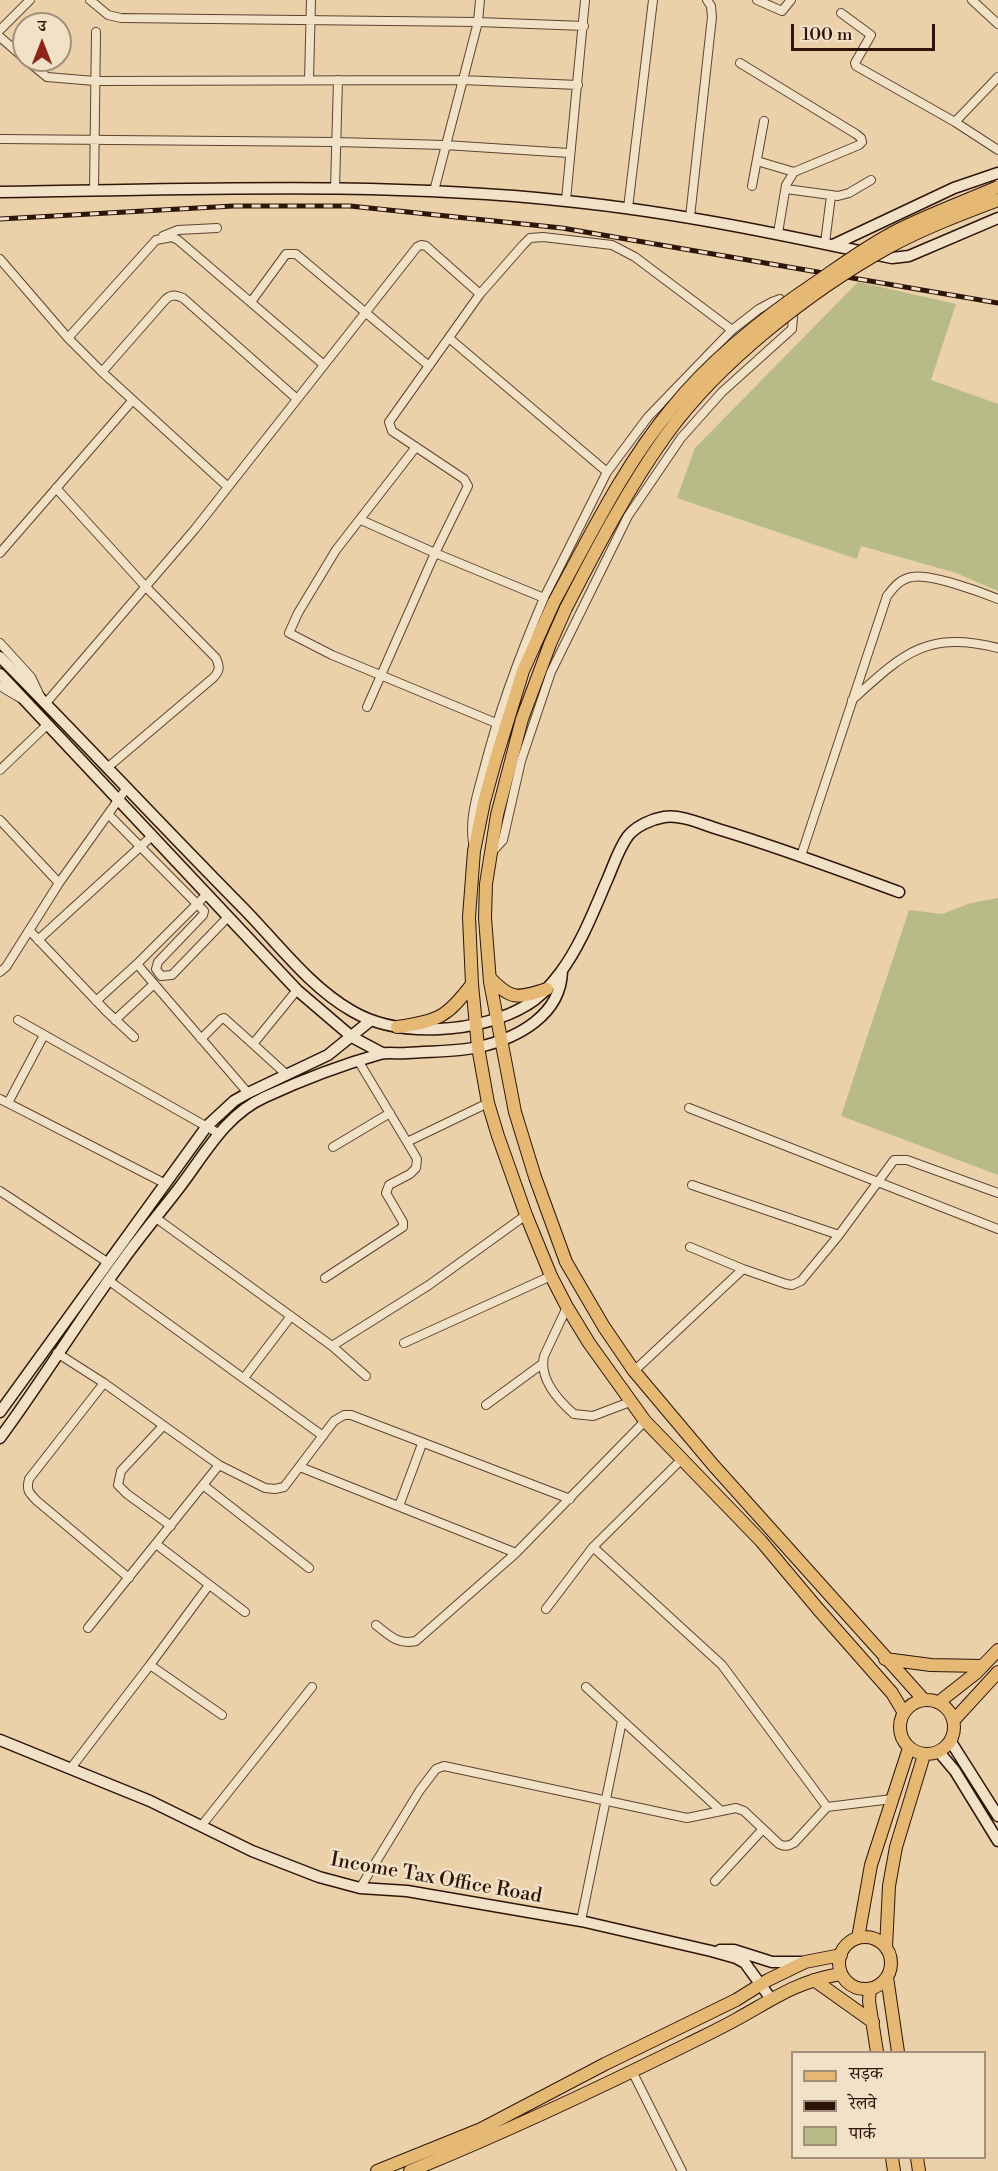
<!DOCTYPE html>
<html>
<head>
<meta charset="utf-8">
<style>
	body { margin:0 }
	#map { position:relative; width:998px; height:2171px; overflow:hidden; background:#ead1a9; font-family:"Libre Bodoni","Noto Serif Devanagari",serif }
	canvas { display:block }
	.legend { position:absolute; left:791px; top:2051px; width:195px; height:108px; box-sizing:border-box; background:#f1e1c7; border:2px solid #a38f7b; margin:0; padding:8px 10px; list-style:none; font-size:18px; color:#2f1409 }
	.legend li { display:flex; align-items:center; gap:12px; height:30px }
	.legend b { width:30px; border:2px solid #a38f7b }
	.north { position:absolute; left:12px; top:12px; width:60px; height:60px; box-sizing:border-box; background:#f1e1c7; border:2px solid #a38f7b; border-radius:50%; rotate:0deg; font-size:16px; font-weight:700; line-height:24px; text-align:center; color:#2f1409 }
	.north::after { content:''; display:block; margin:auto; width:21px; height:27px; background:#8f2418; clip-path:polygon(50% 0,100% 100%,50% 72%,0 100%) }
	.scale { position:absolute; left:791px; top:24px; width:144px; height:27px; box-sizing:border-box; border:3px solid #2f1409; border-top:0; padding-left:8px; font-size:18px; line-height:21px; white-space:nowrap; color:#2f1409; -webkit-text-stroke:4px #f1e1c7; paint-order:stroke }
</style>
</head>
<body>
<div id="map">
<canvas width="998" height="2171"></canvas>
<ul class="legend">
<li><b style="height:8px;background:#e5b874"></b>सड़क</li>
<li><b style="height:8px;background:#2f1409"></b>रेलवे</li>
<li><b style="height:16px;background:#b8bb87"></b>पार्क</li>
</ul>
<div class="north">उ</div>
<div class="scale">100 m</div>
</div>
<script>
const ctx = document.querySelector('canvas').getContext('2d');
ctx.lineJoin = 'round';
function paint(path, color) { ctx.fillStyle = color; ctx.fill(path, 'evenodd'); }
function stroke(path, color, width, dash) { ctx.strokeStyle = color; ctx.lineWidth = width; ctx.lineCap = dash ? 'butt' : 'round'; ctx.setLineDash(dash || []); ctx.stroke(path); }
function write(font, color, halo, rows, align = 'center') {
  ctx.font = font + ' "Libre Bodoni",serif'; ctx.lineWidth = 5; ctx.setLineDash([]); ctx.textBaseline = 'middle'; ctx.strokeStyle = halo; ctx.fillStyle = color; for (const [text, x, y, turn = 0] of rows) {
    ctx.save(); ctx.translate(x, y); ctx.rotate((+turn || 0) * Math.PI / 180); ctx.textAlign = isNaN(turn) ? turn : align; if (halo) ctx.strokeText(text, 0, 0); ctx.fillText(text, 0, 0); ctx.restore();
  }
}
paint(new Path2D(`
	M858,282L956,304L931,380L998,404V591L956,573L861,546L857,559L677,498L695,448Z
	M998,898V1175L841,1116L909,910L942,914L971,903Z`), '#b8bb87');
const street = new Path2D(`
	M90,0L108,15L121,18L478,22L584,26
	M757,0L782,11L791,0
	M972,0L998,24
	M841,13L871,35L855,63L856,66L955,122L998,150
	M0,30L30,0
	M0,37L24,58
	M26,60L47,77L95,81L462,80L578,85
	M740,63L856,134L861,138L862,142L859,145L794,172L786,185L778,233
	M309,80L311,0
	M955,122L998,77
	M0,139L337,142L445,145L569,153
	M757,161L794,172
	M752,186L764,121
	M335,188L338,80
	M786,189L838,196L849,193L871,180
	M94,191L96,32
	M434,191L478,22L480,0
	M566,200L585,0
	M628,208L653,0
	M690,217L712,17L711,6L707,0
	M163,236L178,230L217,228
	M825,243L831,196
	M0,259L68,338L102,372L228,487
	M251,302L286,254H296L429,366
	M68,338L156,240L172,237L178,240L324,365
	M449,338L607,472
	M102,372L166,299C172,294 176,295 183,298L297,399
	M416,447L336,550L298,613L289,633L332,655L496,723
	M56,488L145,586L216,658C220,667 220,671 213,678L107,768
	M361,520L435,553L544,598C520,654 499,710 484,769C478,792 469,817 473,842
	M0,553L132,401
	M0,643L31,677L40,696
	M0,686L20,698
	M852,700C903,654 926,630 998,648
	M46,703L195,529L417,247L421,245L426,246L480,294
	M367,707L435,553L468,486L464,479L392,431L389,422L480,294L523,245L530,238L543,237L612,245L635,257L732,330
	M0,770L47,725
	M109,815L204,911L203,915L158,962L156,969L161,976L172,975L228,917
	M0,820L59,883
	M491,853L503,840L521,761L551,672L628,516L681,438L722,392L792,329L793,317L780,299L772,302L759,309L732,330L648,417L607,472L544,598
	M801,856L887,596C894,587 900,579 912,577C929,573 981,592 998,599
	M29,930L106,1011L134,1037
	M38,940L152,836
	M137,964L207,894
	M0,972L6,967L59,883L126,789
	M96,1001L137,964L248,1093
	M18,1020L218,1133
	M115,1020L154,984
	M201,1039L221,1019L224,1018L253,1044L297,990
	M253,1044L287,1075
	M359,1062L407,1142L488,1103
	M0,1099L166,1184
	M8,1103L44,1035
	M689,1108L998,1229
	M333,1147L390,1113
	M692,1185L839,1235
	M0,1191L107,1262
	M156,1218L332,1346L366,1376
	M690,1247L743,1269
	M325,1278L403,1227V1222L386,1193L389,1185L410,1174L416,1168L417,1159L407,1142
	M108,1280L323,1436
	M567,1307L544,1356C539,1378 558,1400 574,1414L593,1416L630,1402
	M404,1343L551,1276
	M332,1346L429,1285L526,1215
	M57,1353L104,1383L219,1465L265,1488L275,1489L284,1487L334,1421L344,1415H351L570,1499
	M634,1371L743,1269L786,1284L792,1285L801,1281L839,1235L894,1160H907L998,1193
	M244,1378L291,1316
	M104,1383L29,1479C26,1490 29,1493 37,1501L129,1578
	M486,1405L542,1364
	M163,1426L121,1471L118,1485L127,1494L171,1526
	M300,1467L516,1553
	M203,1485L309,1568
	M399,1506L422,1444
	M156,1544L245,1612
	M593,1547L722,1665L827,1807
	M209,1585L150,1665L222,1715
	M546,1609L593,1547L682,1459
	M376,1625C390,1636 398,1645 416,1641L516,1553L645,1421
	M88,1628L219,1465
	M586,1687L720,1810
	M71,1768L150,1665
	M202,1825L312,1687
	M715,1881L763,1829
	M360,1888L420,1790L436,1769L444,1766L687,1818L736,1808L744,1811L779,1844C785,1847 788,1846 794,1843L827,1807L892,1799
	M581,1921L622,1721
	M632,2071L682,2171`);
const secondary = new Path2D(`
	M0,192C189,190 378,181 566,201C676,212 784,235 892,258L909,256L998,218
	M833,245L954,188L998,173
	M0,657C82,740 163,827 245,910C278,944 310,987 352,1011C399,1039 481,1033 527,1005C541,997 551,985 560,973C581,945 594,910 608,878C614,864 619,848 628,836C636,826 652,819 664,817C681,814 704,825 721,830C781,848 839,870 899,892
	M0,674L297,990L352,1037L382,1053
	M0,1412L207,1126L234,1101L248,1093L328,1055L370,1021
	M0,1438C42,1381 79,1320 121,1263C139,1237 160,1213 179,1188C205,1154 225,1115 265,1097C302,1080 341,1065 380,1054C388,1052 398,1054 407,1053C430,1051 456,1052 479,1047C518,1038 561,1015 562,971
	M0,1740L150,1801L252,1851L319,1877L360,1888L407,1891L581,1921L711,1951L736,1958L745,1963L771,1999
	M951,1742L998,1816
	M939,1752L955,1771L998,1841
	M720,1950H734L772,1962H801`);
const primary = new Path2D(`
	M554,602L523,671L495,762L484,802L474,851L469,917L472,984L478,1047L488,1103L498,1136L526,1215L551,1276L567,1307L589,1343L645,1421L761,1541L818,1609L892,1693L904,1713
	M566,608L550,644L522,719L497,815L486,884L485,918L490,982L515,1112L535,1177L566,1262L604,1327L634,1371L714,1466L924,1700
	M490,978C512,1001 518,998 547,989
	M397,1027C439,1021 447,1017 472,984
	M885,1659L931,1665L983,1666
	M900 1727a27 27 0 1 1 54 0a27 27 0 1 1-54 0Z
	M939,1702L976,1673L998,1650
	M954,1720L998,1672
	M839 1963a26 26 0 1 1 52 0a26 26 0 1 1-52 0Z
	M858,1938L871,1865L909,1748
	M886,1948L889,1886L896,1847L924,1755
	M887,1977L898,2052
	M814,1980L873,2022
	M870,1989L869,2001L877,2052
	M892,2158L894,2171
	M917,2158L919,2171
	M377,2171L481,2129L605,2064L736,2000L768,1980L805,1962L841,1955
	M410,2171C504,2133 597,2089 688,2044C704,2036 721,2028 737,2019C775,1998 796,1982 840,1974`);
stroke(street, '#5e4331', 10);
stroke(secondary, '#2f1409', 13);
stroke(primary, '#2f1409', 14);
stroke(street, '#f1e1c7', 8);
stroke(secondary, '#f1e1c7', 10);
stroke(primary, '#e5b874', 12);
const rail = new Path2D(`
	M0,219L233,206H350L562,228L998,303`);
stroke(rail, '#2f1409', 5);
stroke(rail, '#f1e1c7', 3, [9]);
const primaryBridge = new Path2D(`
	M554,602C590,536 623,467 671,409C712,358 764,317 818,281C844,263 870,244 898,230C930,214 965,201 998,187
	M566,608C597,548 628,488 667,434C719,362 811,290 889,247C924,228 961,214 998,200`);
stroke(primaryBridge, '#2f1409', 14, []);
stroke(primaryBridge, '#e5b874', 12);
write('20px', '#2f1409', '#f1e1c7', [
	["Income Tax Office Road",436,1879,10]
]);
</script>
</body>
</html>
